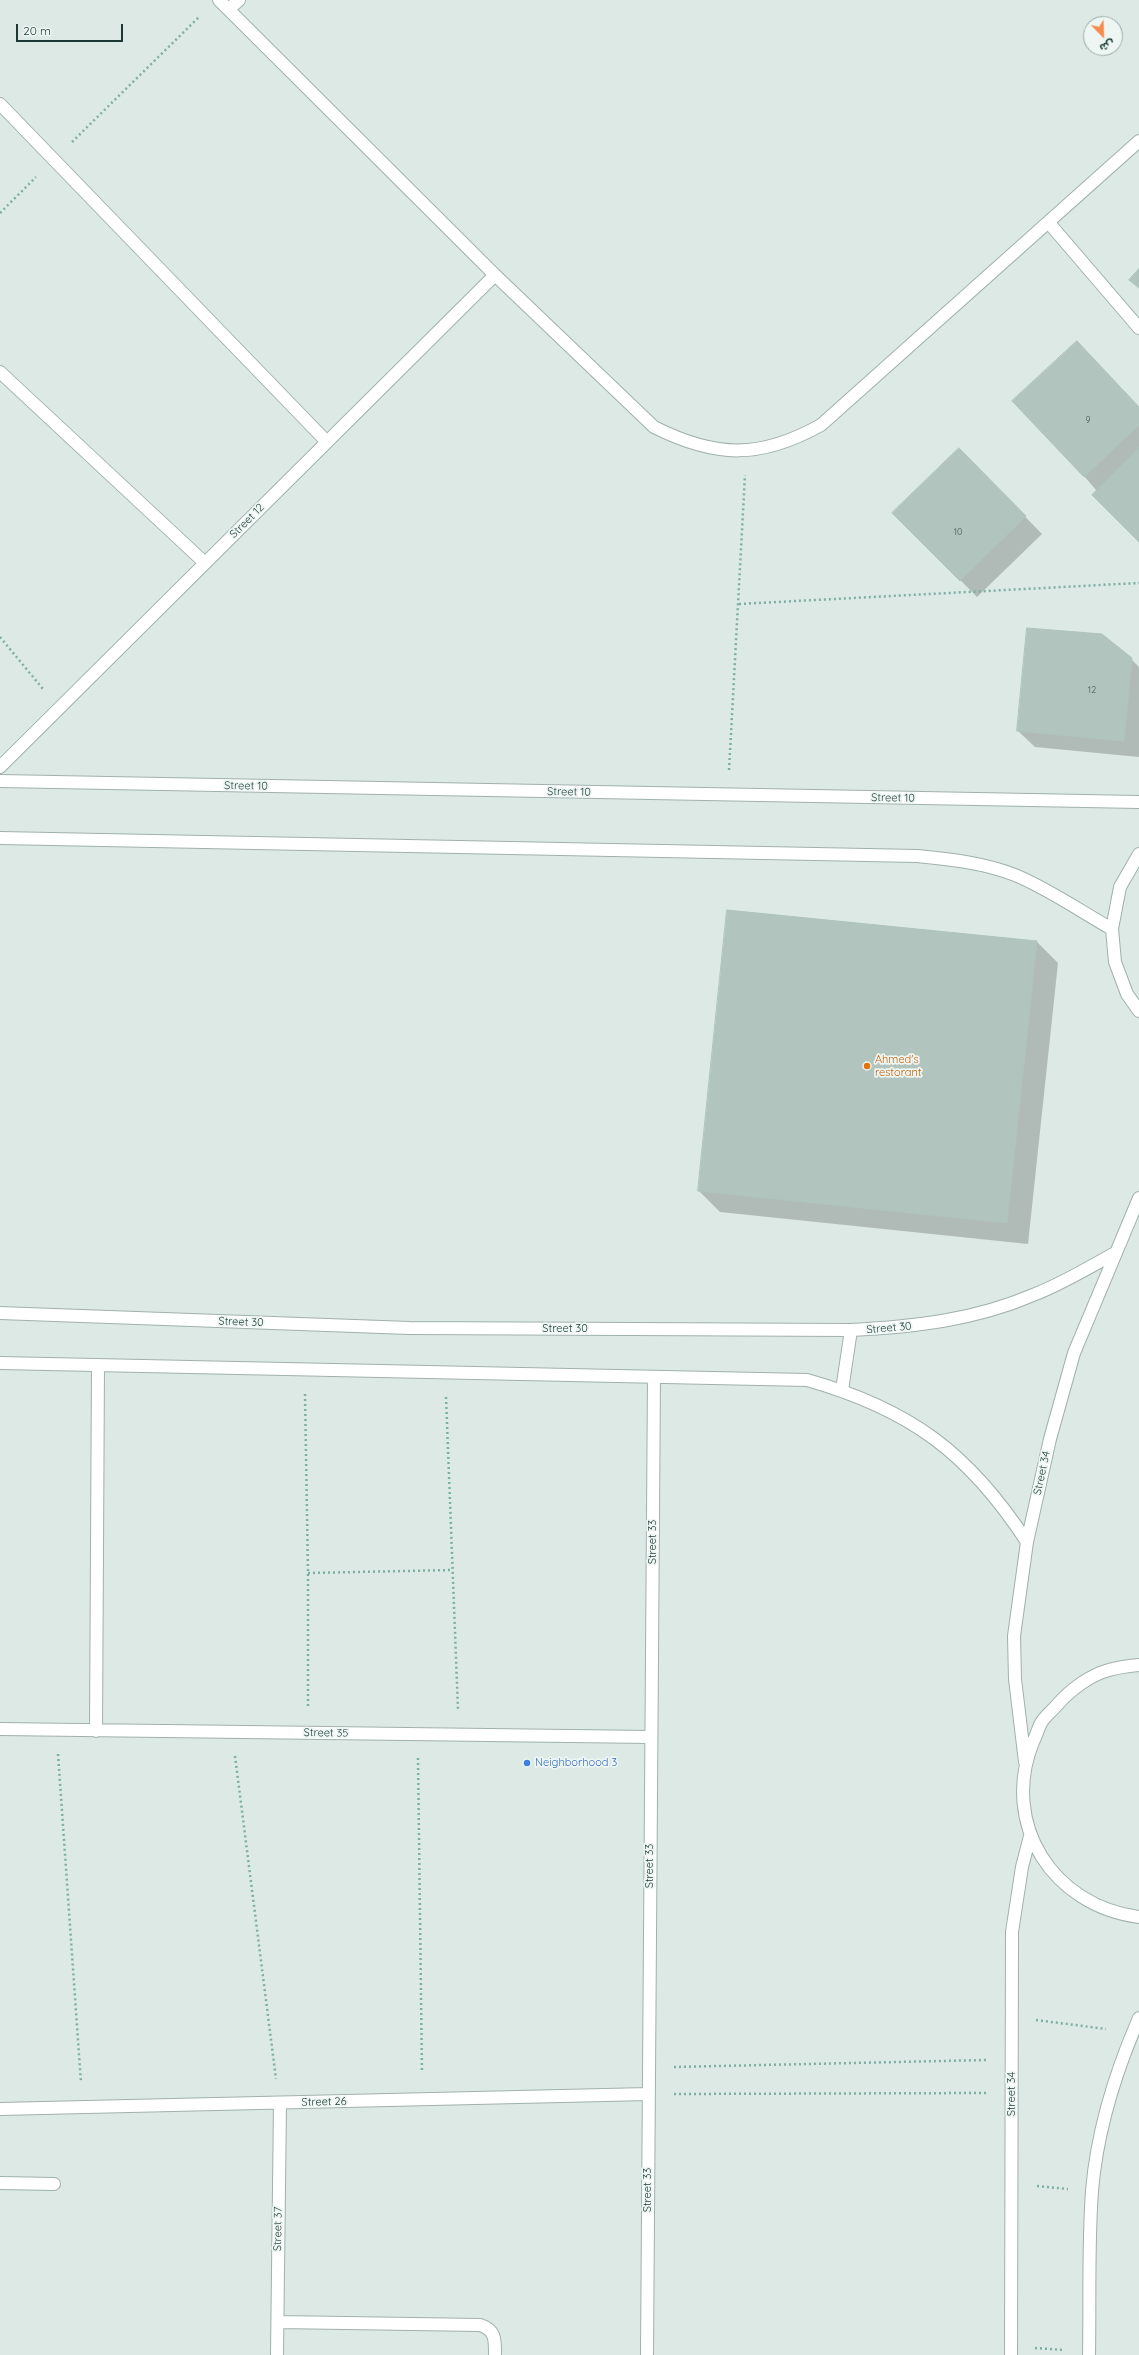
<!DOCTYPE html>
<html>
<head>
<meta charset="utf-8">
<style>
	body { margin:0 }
	#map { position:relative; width:1139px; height:2355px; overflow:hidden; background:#dde9e5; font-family:Quicksand,"Noto Sans Arabic",sans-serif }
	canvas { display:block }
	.north { position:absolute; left:1083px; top:16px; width:40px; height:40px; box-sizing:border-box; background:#edf6f3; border:1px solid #9aaaa7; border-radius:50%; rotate:157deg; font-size:11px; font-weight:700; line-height:16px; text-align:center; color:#1e3935 }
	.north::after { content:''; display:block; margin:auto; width:14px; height:18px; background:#f68b4e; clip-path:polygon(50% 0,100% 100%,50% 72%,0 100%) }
	.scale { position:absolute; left:16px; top:24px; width:107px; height:18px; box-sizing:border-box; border:2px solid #1e3935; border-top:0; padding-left:5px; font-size:12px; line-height:14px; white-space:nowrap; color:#1e3935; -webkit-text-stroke:3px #edf6f3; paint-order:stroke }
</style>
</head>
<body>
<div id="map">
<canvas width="1139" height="2355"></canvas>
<div class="north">ش</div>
<div class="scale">20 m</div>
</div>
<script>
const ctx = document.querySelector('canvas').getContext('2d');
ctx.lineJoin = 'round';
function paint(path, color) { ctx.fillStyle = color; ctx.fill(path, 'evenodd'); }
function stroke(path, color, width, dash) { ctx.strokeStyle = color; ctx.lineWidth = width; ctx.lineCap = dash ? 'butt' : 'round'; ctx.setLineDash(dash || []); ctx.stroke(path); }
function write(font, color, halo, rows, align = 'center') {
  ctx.font = font + ' Quicksand,sans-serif'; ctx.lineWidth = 3.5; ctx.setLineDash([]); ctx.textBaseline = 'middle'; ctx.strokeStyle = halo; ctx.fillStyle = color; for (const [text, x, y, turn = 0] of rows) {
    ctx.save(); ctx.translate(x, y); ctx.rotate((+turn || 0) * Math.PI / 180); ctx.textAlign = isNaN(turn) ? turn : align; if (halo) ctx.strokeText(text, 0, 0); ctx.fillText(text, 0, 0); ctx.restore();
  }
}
paint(new Path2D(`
	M1139,408V540L1084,476Z
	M959,449L1042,534L977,597L894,513Z
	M1131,659L1139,667V757L1035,747L1018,731Z
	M1037,942L1058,963L1028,1244L720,1212L699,1191Z`), '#0003');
const building = new Path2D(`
	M1139,269V288L1129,280Z
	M1077,341L1139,407V425L1084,477L1012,401Z
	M959,448L1026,516L960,581L892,513Z
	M1139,448V542L1092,495Z
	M1027,628L1102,634L1132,658L1124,741L1017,731Z
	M727,910L1037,941L1007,1223L698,1191Z`);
paint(building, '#b2c4be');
stroke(building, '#afc3bd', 1);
const minor = new Path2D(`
	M219,0L495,275L654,427C716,458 760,459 821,425L1139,141
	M229,9L239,0
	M0,104L327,442
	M1049,223L1139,328
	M0,372L205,563
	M0,767L495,275
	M0,781L1139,802
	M0,838L917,856C950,859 984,863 1015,875C1049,889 1080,911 1112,929
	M1139,854L1120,887L1112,929L1115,962L1127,994L1139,1011
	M0,1313L409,1328L851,1330C913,1327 975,1320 1033,1295C1062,1284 1088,1268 1115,1253
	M0,1363L807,1380C910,1409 969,1453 1027,1542
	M842,1390L851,1330
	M1139,1665C1129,1666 1119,1667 1109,1670C1090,1675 1070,1690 1057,1705C1052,1711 1045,1716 1041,1723C1038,1729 1036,1736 1033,1742C1000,1824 1053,1906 1139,1917
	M0,1729L651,1737
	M96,1731L98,1365
	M1025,1762L1015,1679L1014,1636L1027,1542L1050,1439L1074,1353L1139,1198
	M0,2109L648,2094
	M0,2183L54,2184
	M278,2322L480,2325C496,2330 495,2340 495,2355
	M277,2355L280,2103
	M647,2355L654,1377
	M1011,2355L1012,1932L1022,1867L1030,1836
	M1089,2355C1090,2301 1088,2245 1092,2191C1097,2131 1115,2073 1139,2018`);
stroke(minor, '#a0b1ad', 14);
stroke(new Path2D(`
	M72,142L200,16
	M0,213L36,177
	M739,604L1139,583
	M0,637L43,689
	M729,770L745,475
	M305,1394L308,1573V1709
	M446,1397L458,1710
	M308,1573L452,1570
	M58,1754L81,2083
	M235,1756L276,2079
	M418,1758L422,2073
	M1036,2020L1106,2029
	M674,2067L986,2060
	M674,2094L987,2093
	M1037,2186L1068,2189
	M1035,2348L1064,2350`), '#7caea4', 2.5, [2, 3]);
stroke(minor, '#fff', 12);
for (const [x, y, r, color] of [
	[867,1066,4,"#e8710a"],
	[527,1763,4,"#3f7fe0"]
]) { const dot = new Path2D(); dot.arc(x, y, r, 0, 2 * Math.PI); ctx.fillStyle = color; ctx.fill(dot); stroke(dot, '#edf6f3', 1.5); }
write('9px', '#435c57', null, [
	["9",1088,420],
	["10",958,532],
	["12",1092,690]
]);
write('11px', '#1e3935', '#edf6f3', [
	["Street 12",247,521,-45],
	["Street 10",246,786,1],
	["Street 10",569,792,1],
	["Street 10",893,798,1],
	["Street 30",241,1322,2],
	["Street 30",889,1328,-5],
	["Street 30",565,1329],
	["Street 34",1042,1473,-78],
	["Street 33",653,1542,-90],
	["Street 35",326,1733,1],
	["Street 33",650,1866,-90],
	["Street 34",1012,2094,-90],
	["Street 26",324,2102,-1],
	["Street 33",648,2190,-90],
	["Street 37",278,2229,-89]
]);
write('11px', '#c56008', '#edf6f3', [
	["Ahmed's",875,1060],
	["restorant",875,1073]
], 'left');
write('11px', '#366cbe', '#edf6f3', [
	["Neighborhood 3",535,1763]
], 'left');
</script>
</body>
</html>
